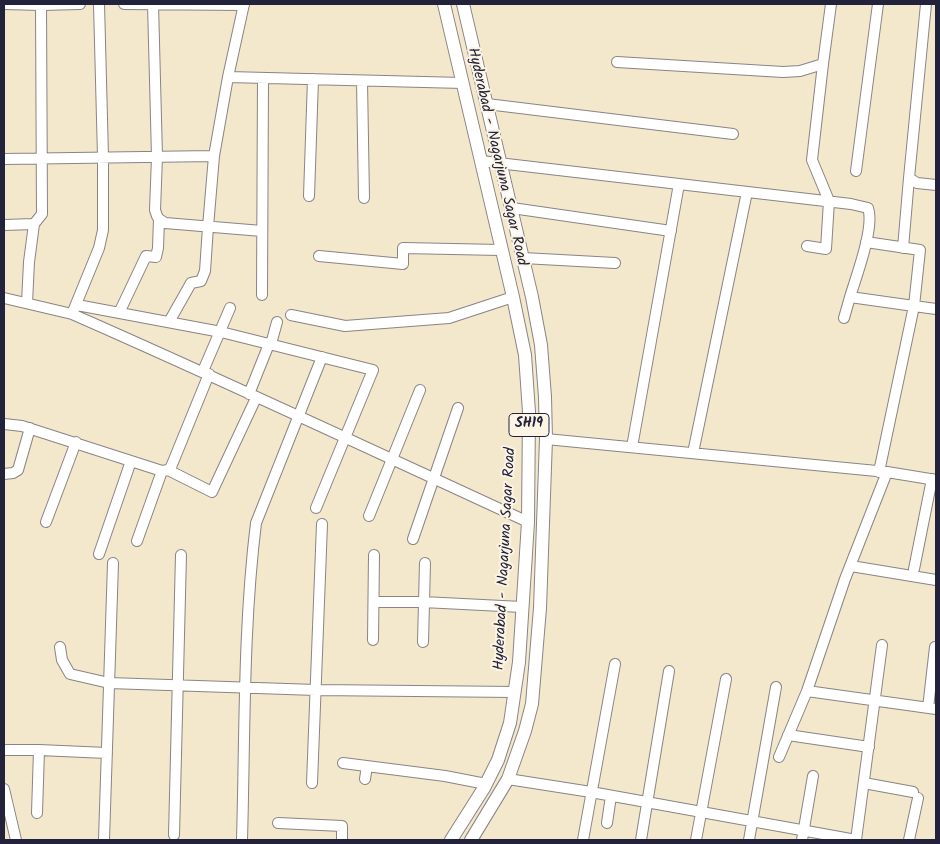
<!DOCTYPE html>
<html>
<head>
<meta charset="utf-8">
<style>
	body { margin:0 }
	#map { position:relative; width:940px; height:844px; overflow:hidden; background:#f3e7cc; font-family:Kalam,sans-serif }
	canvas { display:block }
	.frame { position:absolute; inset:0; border:5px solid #22223b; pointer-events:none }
</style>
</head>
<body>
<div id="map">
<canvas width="940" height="844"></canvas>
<div class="frame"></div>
</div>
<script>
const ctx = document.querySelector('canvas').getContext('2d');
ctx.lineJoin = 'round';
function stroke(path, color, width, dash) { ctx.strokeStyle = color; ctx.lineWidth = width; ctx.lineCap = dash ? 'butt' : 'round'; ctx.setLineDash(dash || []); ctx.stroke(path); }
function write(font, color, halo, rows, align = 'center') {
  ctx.font = font + ' Kalam,sans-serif'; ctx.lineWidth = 4; ctx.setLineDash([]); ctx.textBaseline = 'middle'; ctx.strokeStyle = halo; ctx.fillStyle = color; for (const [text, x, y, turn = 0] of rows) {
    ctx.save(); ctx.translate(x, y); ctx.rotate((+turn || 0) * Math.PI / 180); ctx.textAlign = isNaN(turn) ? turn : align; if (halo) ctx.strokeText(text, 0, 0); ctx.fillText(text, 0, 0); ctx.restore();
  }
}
const minor = new Path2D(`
	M4,4L41,5
	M99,4L103,157V230L99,248L72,314C225,381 376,452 528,522
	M124,4L244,5
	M926,4L909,178L917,183L936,185
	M617,62L783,72L800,71L823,64
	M228,77L463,83
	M362,81L364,198
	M487,104L733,134
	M4,159L214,156
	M481,161L851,204L868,208C875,227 856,277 850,297L914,306L879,472
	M856,171L878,4
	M309,196L313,79
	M512,208L671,231
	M159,219L165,223L262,231
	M4,225L34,224L42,214L41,5L80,4
	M866,242L920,250L914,306L936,309
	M807,246L826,249L829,201L812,160L823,64L831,4
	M903,248L909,178
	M319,256L403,264V248L501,250
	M523,258L615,263
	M262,295L263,78
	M4,298L72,314
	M27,303L29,262L34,224
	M77,305L221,332L373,370L316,508
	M119,313L146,256L156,257L158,248L159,219L157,216L155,210L157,157L153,4
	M291,315L345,326L449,318L513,297
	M844,318L850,297
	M169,322L191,283L201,281L205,271L208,227L214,156L228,77L244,4
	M271,344L277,322
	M203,371L230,308
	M249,394L269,344
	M4,424L22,426L162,471L168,470L171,467L209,374
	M546,439L887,472L936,480
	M632,447L679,184
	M693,453L747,192
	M168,470L212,492L256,398
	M4,474L13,473L18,470L30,428
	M369,516L420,390
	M46,522L76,442
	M413,539L458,408
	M137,541L162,471
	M99,554L131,461
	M851,566L936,580
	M914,569L932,479
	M374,602H423L522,607
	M373,640L374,555
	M423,642L425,563
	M60,647L62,660L70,674L109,683L316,690L515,692
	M807,691L936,709
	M928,708L935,647
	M788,735L869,747
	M4,750H39
	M779,757L807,691L845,579L887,472
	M343,763L445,776L486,784
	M365,779L367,766
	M508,779L591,792L856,840
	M312,783L322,524
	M864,783L913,792
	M4,789L16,840
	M37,813L39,750L107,753
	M278,823L342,826V840
	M607,823L611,796
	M174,835L181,555
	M104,840L113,563
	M242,840C245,735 243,628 256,523L322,357
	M583,840L615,664
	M641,840L669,671
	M696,840L726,679
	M749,840L776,687
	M802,840L813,776
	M856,840L882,645
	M909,840L918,798`);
const major = new Path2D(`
	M444,4L513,297L525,355L529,412L528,522L519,662L510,723L498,760L484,788L451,840
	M463,4L532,297L541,345L545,397L546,439L540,608L532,704L525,731L508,779L471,840`);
stroke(minor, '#8a8484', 12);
stroke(major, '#8a8484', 14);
stroke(minor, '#fff', 10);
stroke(major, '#fff', 12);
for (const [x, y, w] of [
	[529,425,40]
]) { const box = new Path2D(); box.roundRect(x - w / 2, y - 11.5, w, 23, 4); ctx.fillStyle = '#fcf5e5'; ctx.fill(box); stroke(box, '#22223b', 1); }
write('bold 14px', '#22223b', null, [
	["SH19",529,425]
]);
write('15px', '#22223b', '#fcf5e5', [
	["Hyderabad - Nagarjuna Sagar Road",496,157,77],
	["Hyderabad - Nagarjuna Sagar Road",506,559,-87]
]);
</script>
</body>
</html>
